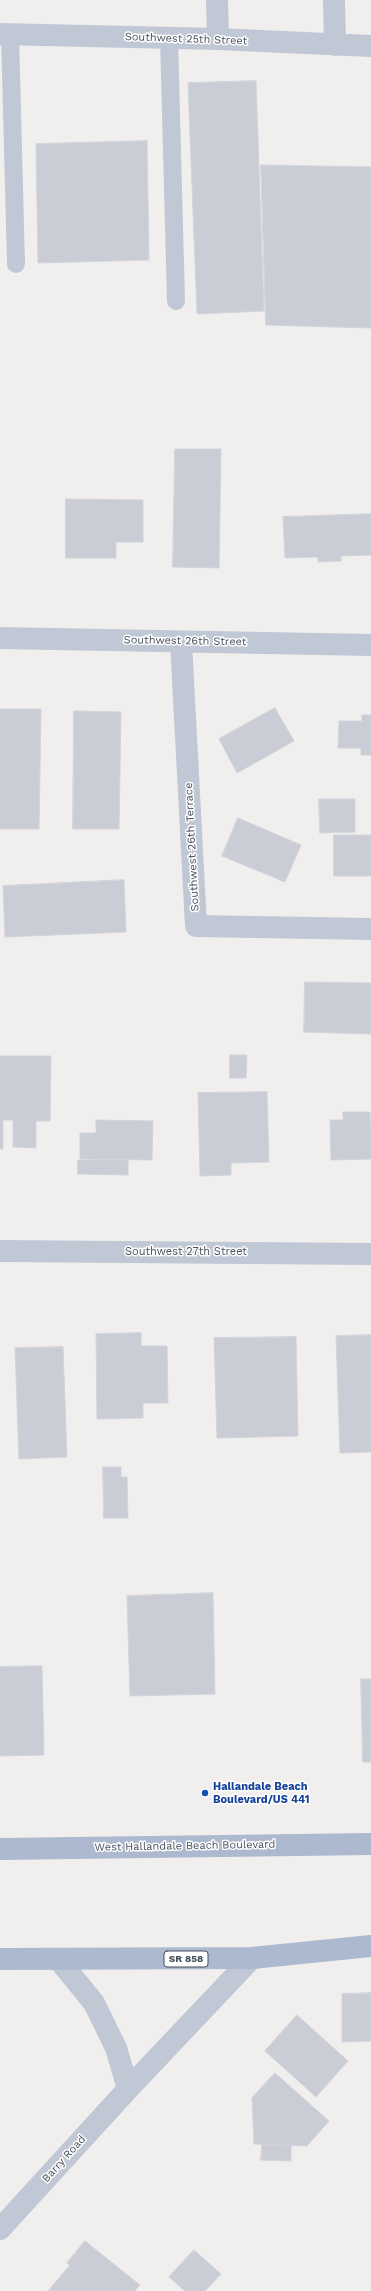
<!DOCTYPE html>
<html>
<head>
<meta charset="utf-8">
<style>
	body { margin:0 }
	canvas { display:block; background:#f1efee }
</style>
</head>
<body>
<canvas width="371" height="2291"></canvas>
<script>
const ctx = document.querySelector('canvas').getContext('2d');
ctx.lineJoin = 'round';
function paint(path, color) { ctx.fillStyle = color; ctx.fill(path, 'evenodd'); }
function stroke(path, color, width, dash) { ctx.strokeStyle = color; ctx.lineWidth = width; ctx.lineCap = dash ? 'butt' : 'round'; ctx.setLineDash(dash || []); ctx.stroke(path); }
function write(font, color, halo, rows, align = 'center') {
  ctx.font = font + ' "Work Sans",sans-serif'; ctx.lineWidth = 3; ctx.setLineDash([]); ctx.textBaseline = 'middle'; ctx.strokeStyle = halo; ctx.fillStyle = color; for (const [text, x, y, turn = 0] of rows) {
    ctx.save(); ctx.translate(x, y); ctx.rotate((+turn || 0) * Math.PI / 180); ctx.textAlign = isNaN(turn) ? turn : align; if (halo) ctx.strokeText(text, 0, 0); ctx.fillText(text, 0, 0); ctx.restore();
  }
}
const building = new Path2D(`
	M256,81L264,311L197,314L188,83Z
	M147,141L149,260L38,263L36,144Z
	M261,165L371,167V328L266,325Z
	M175,449H221L219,568L173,567Z
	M66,499L143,500V542H116V558H66Z
	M371,514V555L341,556V561L318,562V557L285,558L283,517Z
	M275,708L294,741L237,773L219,739Z
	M0,709H41L39,829H0Z
	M74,711L121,712L119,829H73Z
	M362,715H371V755H361V748H338L339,721H362Z
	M319,799H355V832L320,833Z
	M238,818L301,845L285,882L222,856Z
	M334,835H371V876H334Z
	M124,880L126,932L5,937L3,886Z
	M305,982L371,983V1034L304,1032Z
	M230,1055H247L246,1078H230Z
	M0,1056H51L50,1121H36V1148L13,1147V1120H3V1149H0Z
	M267,1092L269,1162L231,1163V1175L200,1176L198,1093Z
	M343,1112H370L371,1159L331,1160L330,1120H343Z
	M96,1120L153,1121L152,1160L80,1159V1133H96Z
	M78,1160H128V1175L78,1174Z
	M141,1333V1346H167L168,1403H143V1418L97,1419L96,1334Z
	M371,1335V1452L340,1453L336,1336Z
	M296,1337L298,1436L217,1438L214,1338Z
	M63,1347L67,1457L19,1459L15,1348Z
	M103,1467H121V1477H127L128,1518H104Z
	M213,1593L215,1694L130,1696L127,1596Z
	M42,1666L44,1755L0,1756V1667Z
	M361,1679H371V1762H363Z
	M371,1993V2041L342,2042V1994Z
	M297,2015L348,2061L316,2097L265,2051Z
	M275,2073L329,2121L307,2146L254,2144L252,2098Z
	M262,2145L291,2146V2161L261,2160Z
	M85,2241L140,2285L135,2291H48L70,2265L67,2263Z
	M194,2250L221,2274L205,2291H185L169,2277Z`);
paint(building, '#cacdd5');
stroke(building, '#d2d3db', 1);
stroke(new Path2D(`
	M10,34L16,264
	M169,38L176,301`), '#c1c8d5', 18);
stroke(new Path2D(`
	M217,0L218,39
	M334,0L335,45
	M0,34L218,39L371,46
	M0,638L371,645
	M181,642L196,926L371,929
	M0,1251L371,1254
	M59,1960L94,2003L116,2048L128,2089
	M0,2229L128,2089L252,1958`), '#c1c8d5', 22);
stroke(new Path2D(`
	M0,1849L371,1844
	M0,1959L252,1958L371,1946`), '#acb9cf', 22);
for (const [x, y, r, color] of [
	[205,1793,4,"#1a4fb4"]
]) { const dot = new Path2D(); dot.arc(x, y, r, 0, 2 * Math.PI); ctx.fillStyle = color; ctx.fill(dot); stroke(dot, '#fff', 1.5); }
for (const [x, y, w] of [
	[186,1959,44]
]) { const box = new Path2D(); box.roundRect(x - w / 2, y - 8, w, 16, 3); ctx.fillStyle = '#fff'; ctx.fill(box); stroke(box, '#454f5d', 1); }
write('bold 10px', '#454f5d', null, [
	["SR 858",186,1959]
]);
write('11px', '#454f5d', '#fff', [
	["Southwest 25th Street",186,39,2],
	["Southwest 26th Street",185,641,1],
	["Southwest 26th Terrace",192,847,-93],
	["Southwest 27th Street",186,1252],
	["West Hallandale Beach Boulevard",185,1846,-1],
	["Barry Road",64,2159,-48]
]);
write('bold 11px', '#164399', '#fff', [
	["Hallandale Beach",213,1787],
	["Boulevard/US 441",213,1800]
], 'left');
</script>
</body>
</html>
